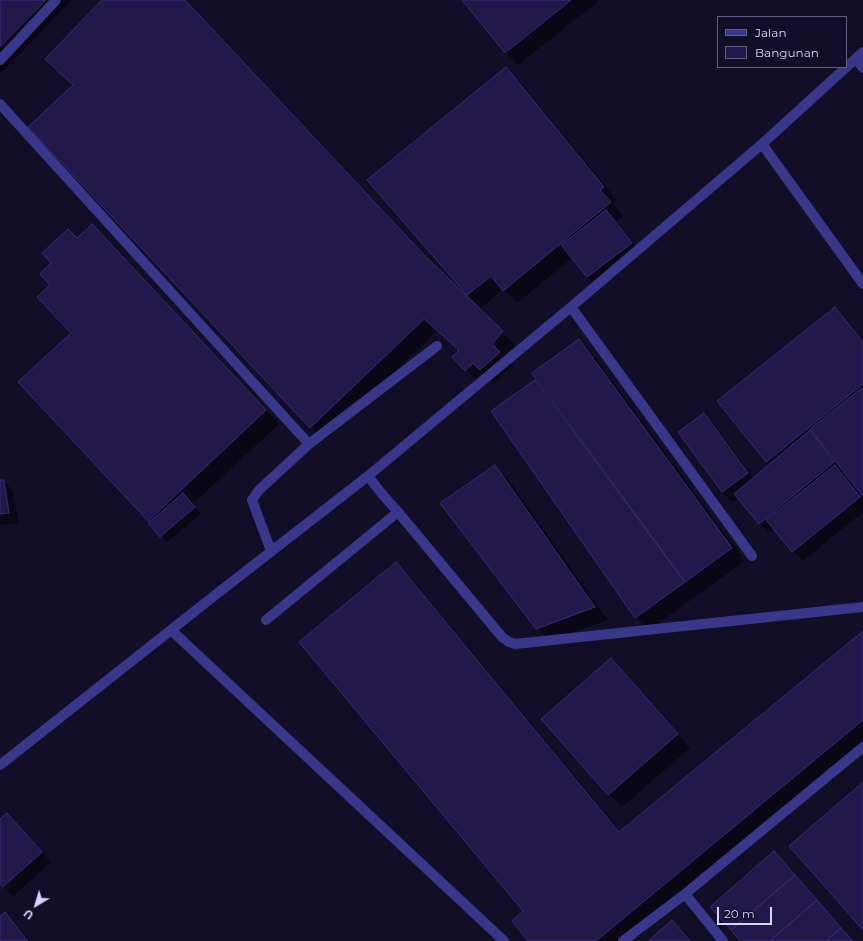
<!DOCTYPE html>
<html>
<head>
<meta charset="utf-8">
<style>
	body { margin:0 }
	#map { position:relative; width:863px; height:941px; overflow:hidden; background:#120e28; font-family:Montserrat,sans-serif }
	canvas { display:block }
	.legend { position:absolute; left:717px; top:16px; width:130px; height:52px; box-sizing:border-box; background:#120e28; border:1px solid #625e7e; margin:0; padding:5px 7px; list-style:none; font-size:12px; color:#d9d5ff }
	.legend li { display:flex; align-items:center; gap:8px; height:20px }
	.legend b { width:20px; border:1px solid #625e7e }
	.north { position:absolute; left:16px; top:885px; width:40px; height:40px; -webkit-text-stroke:3px #120e28; paint-order:stroke; rotate:218deg; font-size:11px; font-weight:700; line-height:16px; text-align:center; color:#d9d5ff }
	.north::after { content:''; display:block; margin:auto; width:14px; height:18px; background:#d9d5ff; clip-path:polygon(50% 0,100% 100%,50% 72%,0 100%) }
	.scale { position:absolute; left:717px; top:907px; width:55px; height:18px; box-sizing:border-box; border:2px solid #d9d5ff; border-top:0; padding-left:5px; font-size:12px; line-height:14px; white-space:nowrap; color:#d9d5ff; -webkit-text-stroke:3px #120e28; paint-order:stroke }
</style>
</head>
<body>
<div id="map">
<canvas width="863" height="941"></canvas>
<ul class="legend">
<li><b style="height:5px;background:#393789"></b>Jalan</li>
<li><b style="height:11px;background:#22194a"></b>Bangunan</li>
</ul>
<div class="north">U</div>
<div class="scale">20 m</div>
</div>
<script>
const c = document.querySelector('canvas').getContext('2d');
c.lineJoin = 'round';
function fillPath(path, color) {
  c.fillStyle = color;
  c.fill(path, 'evenodd');
}
function poly(rows) {
  const path = new Path2D();
  for (const r of rows) {
    path.moveTo(r[0], r[1]);
    for (let i = 2; i < r.length; i += 2) path.lineTo(r[i], r[i + 1]);
  }
  return path;
}
function trace(path, color, width, dash) {
  c.strokeStyle = color;
  c.lineWidth = width;
  c.lineCap = dash ? 'butt' : 'round';
  c.setLineDash(dash || []);
  c.stroke(path);
}
const shadow = poly([
	[0,0,72,0,0,74],
	[104,0,184,0,432,264,515,345,504,357,512,366,494,383,487,376,479,383,466,370,460,351,437,331,324,440,311,427,74,85],
	[463,0,600,0,518,65,505,52],
	[505,68,519,81,617,200,613,203,623,216,616,222,641,253,597,287,587,277,572,258,517,303,503,289,481,308,468,295,369,181],
	[92,225,279,424,193,504,201,514,167,542,161,536,151,522,20,382,72,333,51,285,77,239],
	[835,308,848,321,863,340,863,495,844,471,842,473,863,499,863,512,803,561,793,551,775,529,769,533,760,523,738,498,732,502,722,492,679,432,704,414,714,424,754,479,771,465,767,461],
	[579,340,592,353,745,561,649,630,636,617,535,382,544,391,545,390],
	[495,466,508,479,608,620,550,641,537,628],
	[0,481,4,481,13,491,19,523,0,525],
	[396,564,409,577,621,832,863,632,863,744,625,941,530,941,524,912],
	[611,659,624,672,690,748,622,807,609,794],
	[0,820,17,824,51,862,13,896,0,882],
	[5,913,18,926,30,941,0,941,0,917]
]);
const building = poly([
	[0,0,46,0,0,47,0,0],
	[102,0,185,0,424,255,503,331,492,344,500,352,480,370,473,363,465,371,452,357,459,350,424,319,310,428,28,127,73,85,45,59,102,0],
	[462,0,571,0,505,53,462,0],
	[506,67,604,187,600,190,611,202,503,291,491,276,467,295,367,180,506,67],
	[606,210,632,243,587,277,561,245,606,210],
	[92,224,266,410,148,521,18,382,71,333,37,297,50,285,40,274,51,263,42,253,68,229,77,238,92,224],
	[835,307,863,342,863,384,766,462,717,401,835,307],
	[579,339,732,548,685,582,532,373,579,339],
	[535,380,685,582,635,618,491,411,535,380],
	[863,387,863,494,862,495,810,429,863,387],
	[704,413,748,473,722,492,678,432,704,413],
	[810,430,834,462,759,524,734,494,810,430],
	[495,465,595,607,536,629,440,503,495,465],
	[835,465,860,497,792,552,766,520,835,465],
	[0,480,4,480,9,513,0,514,0,480],
	[183,493,195,507,160,537,148,523,183,493],
	[396,562,619,832,863,631,863,720,596,941,528,941,512,921,523,911,299,642,396,562],
	[611,658,678,734,608,795,541,719,611,658],
	[863,782,863,930,789,846,863,782],
	[7,813,42,852,3,887,0,884,0,819,7,813],
	[774,851,795,875,731,930,710,907,774,851],
	[795,875,817,900,770,941,740,941,731,930,795,875],
	[817,900,841,928,826,941,770,941,817,900],
	[5,912,28,941,0,941,0,916,5,912],
	[672,920,690,941,648,941,672,920],
	[841,928,853,941,826,941,841,928]
]);
const minor = poly([
	[856,59,863,68],
	[0,60,56,0],
	[0,104,309,444,259,490,252,500,262,527,271,551],
	[762,144,863,284],
	[571,307,752,556],
	[309,444,437,346],
	[368,476,382,494,398,512,502,637,509,642,515,644,863,607],
	[266,620,398,512],
	[171,630,504,941],
	[0,765,214,596,368,476,571,307,762,144,863,52],
	[685,894,723,941],
	[623,941,685,894,863,747]
]);
fillPath(shadow, '#0007');
fillPath(building, '#22194a');
trace(building, '#382a77', 1);
trace(minor, '#393789', 10);
</script>
</body>
</html>
